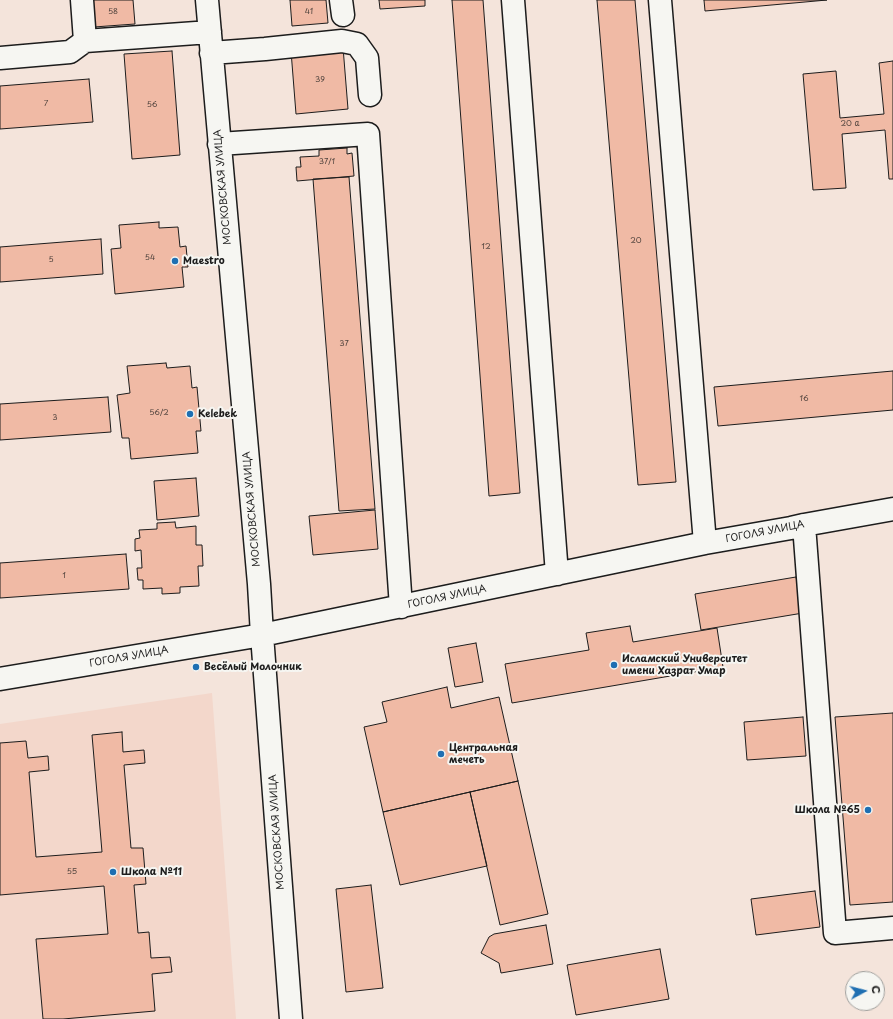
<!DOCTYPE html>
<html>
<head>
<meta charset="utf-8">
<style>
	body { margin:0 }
	#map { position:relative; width:893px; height:1019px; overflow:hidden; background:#f4e4db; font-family:"Playpen Sans",sans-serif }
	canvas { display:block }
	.north { position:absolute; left:845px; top:971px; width:40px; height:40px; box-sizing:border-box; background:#f6f6f2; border:1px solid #9f9f9c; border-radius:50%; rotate:83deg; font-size:11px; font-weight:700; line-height:16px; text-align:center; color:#1c1c1c }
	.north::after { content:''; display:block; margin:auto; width:14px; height:18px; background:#1f6fb2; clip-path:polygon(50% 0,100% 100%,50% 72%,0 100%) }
</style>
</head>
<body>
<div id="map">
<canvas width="893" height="1019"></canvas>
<div class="north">С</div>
</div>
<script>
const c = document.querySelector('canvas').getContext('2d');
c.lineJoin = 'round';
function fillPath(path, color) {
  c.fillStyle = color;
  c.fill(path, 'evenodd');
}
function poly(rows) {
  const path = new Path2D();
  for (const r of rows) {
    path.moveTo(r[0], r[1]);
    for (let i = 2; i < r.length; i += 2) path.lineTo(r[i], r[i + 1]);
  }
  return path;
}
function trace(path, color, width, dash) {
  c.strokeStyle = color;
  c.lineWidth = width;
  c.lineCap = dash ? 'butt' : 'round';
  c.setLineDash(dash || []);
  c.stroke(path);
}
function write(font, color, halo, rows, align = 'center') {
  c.font = font + ' "Playpen Sans",sans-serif';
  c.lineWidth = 4;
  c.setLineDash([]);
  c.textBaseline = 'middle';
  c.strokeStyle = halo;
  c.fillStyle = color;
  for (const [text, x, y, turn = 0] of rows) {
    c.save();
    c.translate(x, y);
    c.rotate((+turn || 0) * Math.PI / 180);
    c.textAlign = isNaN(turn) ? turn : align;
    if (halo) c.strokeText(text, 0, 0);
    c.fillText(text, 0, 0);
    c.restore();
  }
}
const built = poly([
	[212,693,236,1019,0,1019,0,724]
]);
const building = poly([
	[92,0,133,0,135,24,94,27,92,0],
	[290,0,326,0,328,23,292,26,290,0],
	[379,0,425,0,425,6,380,9,379,0],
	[452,0,483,0,520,493,489,496,452,0],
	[597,0,635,0,676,482,638,485,597,0],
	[704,0,827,0,705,11,704,0],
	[343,47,348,109,296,114,291,51,343,47],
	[172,51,180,155,132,159,124,54,172,51],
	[893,61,893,179,889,179,885,130,842,134,846,188,813,190,803,74,836,71,840,118,884,114,879,63,893,61],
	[89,79,93,122,0,129,0,86,89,79],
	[347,148,347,154,352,153,354,176,297,181,296,167,301,167,300,157,319,156,319,150,347,148],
	[349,177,375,509,339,511,313,179,349,177],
	[159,222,159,228,178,227,180,247,186,246,188,267,182,267,184,287,115,294,111,249,121,248,119,225,159,222],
	[101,239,103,274,0,282,0,247,101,239],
	[166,363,167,368,190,366,192,388,197,387,201,431,196,431,198,453,131,459,129,438,122,438,117,395,130,393,127,366,166,363],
	[893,371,893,410,718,426,714,387,893,371],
	[108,397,111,432,0,440,0,404,108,397],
	[196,478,199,516,157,520,154,481,196,478],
	[375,510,378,549,313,555,309,516,375,510],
	[175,522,176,528,196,526,196,545,202,545,203,566,198,566,199,586,180,587,180,593,162,594,162,588,143,589,143,580,138,580,137,568,142,568,141,550,135,551,135,539,140,538,139,530,157,529,157,523,175,522],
	[126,554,129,589,0,598,0,563,126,554],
	[796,577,803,613,701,630,695,594,796,577],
	[630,626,633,642,717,628,723,667,512,703,505,664,589,650,586,633,630,626],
	[476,643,483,682,455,687,448,648,476,643],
	[447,687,451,708,499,697,518,781,383,812,364,727,387,722,382,702,447,687],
	[893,713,893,902,850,905,835,717,893,713],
	[803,717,806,756,747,760,744,722,803,717],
	[122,732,123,752,144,750,145,763,124,765,131,848,143,848,146,884,134,885,138,933,149,932,151,958,170,957,172,972,152,974,155,1011,63,1019,43,1019,36,939,108,934,104,886,0,895,0,743,26,741,28,758,48,756,49,770,29,772,36,857,102,852,92,735,122,732],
	[518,781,548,914,500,925,470,792,518,781],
	[470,792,487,866,400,885,383,812,470,792],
	[371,885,383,988,346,992,336,889,371,885],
	[815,891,820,927,756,935,751,899,815,891],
	[546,925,553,964,501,973,499,963,481,953,489,937,494,934,546,925],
	[660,949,669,999,576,1015,567,965,660,949]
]);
const minor = poly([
	[82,0,85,41,210,32],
	[207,0,259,584,262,635,291,1019],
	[341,0,343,15],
	[513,0,557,574],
	[660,0,705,543],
	[211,53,265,49,342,41,357,44,367,58,370,95],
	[0,58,70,52,85,41],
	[219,144,368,134,401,607],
	[804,525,835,933,893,928],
	[0,679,262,635,705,543,791,528,804,525,893,509]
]);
const markers = [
	[175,261,4,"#1f6fb2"],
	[190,414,4,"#1f6fb2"],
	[614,665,4,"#1f6fb2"],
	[196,667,4,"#1f6fb2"],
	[441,754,4,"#1f6fb2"],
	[868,810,4,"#1f6fb2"],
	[113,872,4,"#1f6fb2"]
];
const numberNames = [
	["58",113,12],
	["41",309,12],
	["39",320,80],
	["7",46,104],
	["56",152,105],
	["20 а",850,124],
	["37/1",327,162],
	["20",636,241],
	["12",486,247],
	["54",150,258],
	["5",51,260],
	["37",344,344],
	["16",804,399],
	["56/2",159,413],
	["3",55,418],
	["1",64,576],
	["55",72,872]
];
const streetNames = [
	["МОСКОВСКАЯ УЛИЦА",223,187,-95],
	["МОСКОВСКАЯ УЛИЦА",252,509,-95],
	["ГОГОЛЯ УЛИЦА",765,532,-11],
	["ГОГОЛЯ УЛИЦА",447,597,-12],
	["ГОГОЛЯ УЛИЦА",129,657,-10],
	["МОСКОВСКАЯ УЛИЦА",277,832,-94]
];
const poiNames = [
	["Maestro",183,261],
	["Kelebek",198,414],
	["Исламский Университет",622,659],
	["имени Хазрат Умар",622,671],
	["Весёлый Молочник",204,667],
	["Центральная",449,748],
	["мечеть",449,760],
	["Школа №65",860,810,"right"],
	["Школа №11",121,872]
];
fillPath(built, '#f3d7cb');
fillPath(building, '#f0baa5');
trace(building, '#1c1c1c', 1);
trace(minor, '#1c1c1c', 25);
trace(minor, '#f6f6f2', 22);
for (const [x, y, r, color] of markers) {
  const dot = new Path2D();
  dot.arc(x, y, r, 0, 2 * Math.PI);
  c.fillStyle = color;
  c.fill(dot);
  trace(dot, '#f6f6f2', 1.5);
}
write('8px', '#51443e', null, numberNames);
write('10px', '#1c1c1c', '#f6f6f2', streetNames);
write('bold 10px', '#1c1c1c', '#f6f6f2', poiNames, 'left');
</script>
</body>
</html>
